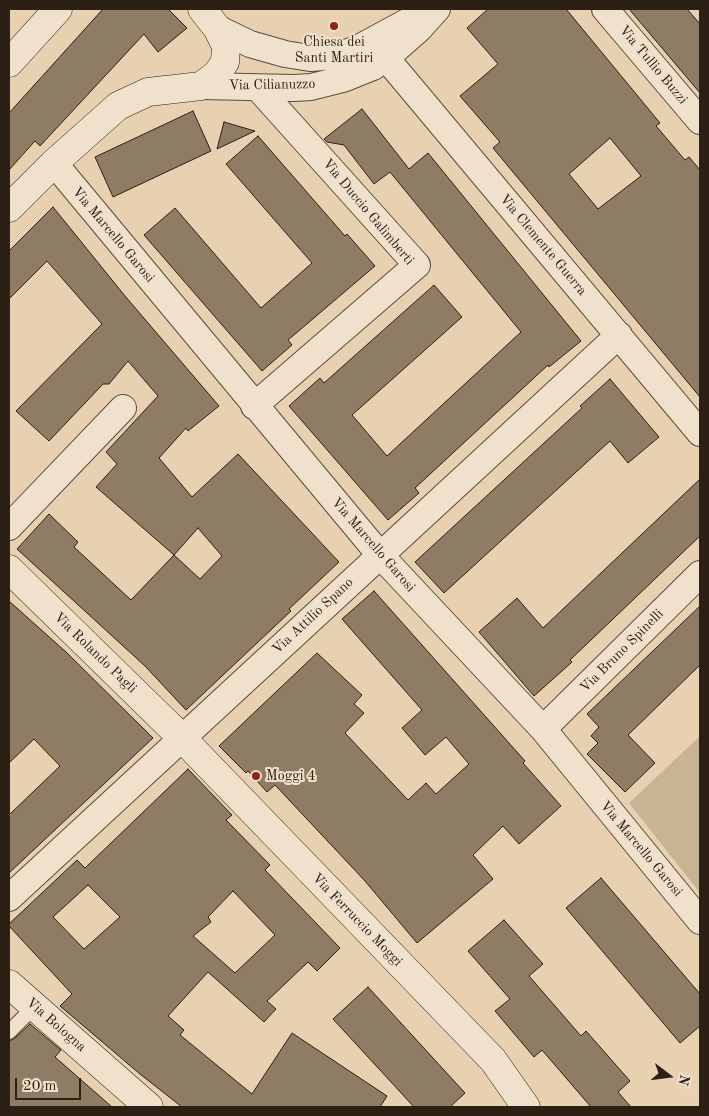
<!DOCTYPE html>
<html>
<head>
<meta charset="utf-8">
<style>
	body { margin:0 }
	#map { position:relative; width:709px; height:1116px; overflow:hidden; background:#e8d1b0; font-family:"Old Standard TT",serif }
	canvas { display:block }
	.frame { position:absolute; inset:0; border:10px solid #2c2014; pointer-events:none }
	.north { position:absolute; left:644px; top:1051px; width:50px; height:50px; -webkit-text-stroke:4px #f0e1cc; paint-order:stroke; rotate:105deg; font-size:14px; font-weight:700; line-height:20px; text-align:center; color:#2c2014 }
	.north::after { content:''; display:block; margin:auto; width:18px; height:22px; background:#2c2014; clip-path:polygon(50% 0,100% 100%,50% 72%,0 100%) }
	.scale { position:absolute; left:15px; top:1078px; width:66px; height:22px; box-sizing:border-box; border:2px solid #2c2014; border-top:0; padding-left:6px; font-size:15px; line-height:18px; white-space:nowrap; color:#2c2014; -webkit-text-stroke:4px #f0e1cc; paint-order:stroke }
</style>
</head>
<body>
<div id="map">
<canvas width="709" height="1116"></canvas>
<div class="frame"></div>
<div class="north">N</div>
<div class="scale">20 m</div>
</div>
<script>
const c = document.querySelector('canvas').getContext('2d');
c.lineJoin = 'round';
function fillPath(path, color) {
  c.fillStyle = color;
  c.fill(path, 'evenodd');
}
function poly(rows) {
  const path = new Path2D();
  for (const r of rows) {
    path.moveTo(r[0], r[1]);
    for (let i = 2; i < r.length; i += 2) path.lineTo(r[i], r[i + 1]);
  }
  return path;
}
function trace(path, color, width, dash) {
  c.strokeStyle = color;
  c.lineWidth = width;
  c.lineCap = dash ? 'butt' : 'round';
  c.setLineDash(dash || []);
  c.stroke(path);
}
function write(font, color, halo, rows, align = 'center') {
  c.font = font + ' "Old Standard TT",serif';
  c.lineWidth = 4;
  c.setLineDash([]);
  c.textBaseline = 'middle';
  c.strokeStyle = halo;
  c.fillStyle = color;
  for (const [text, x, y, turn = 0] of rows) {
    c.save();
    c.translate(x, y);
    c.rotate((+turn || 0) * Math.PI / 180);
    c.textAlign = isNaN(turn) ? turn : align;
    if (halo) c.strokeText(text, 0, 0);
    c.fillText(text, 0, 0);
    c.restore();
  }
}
const green = poly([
	[700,736,700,893,629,803]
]);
const building = poly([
	[103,9,168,9,187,28,158,52,144,34,40,146,35,141,9,170,9,113,103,9],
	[488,9,566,9,660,123,656,126,685,160,689,157,700,170,700,397,493,148,500,142,460,96,498,64,467,28,488,9],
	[610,138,641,176,598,209,569,174,610,138],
	[629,9,687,9,700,24,700,93,629,9],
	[362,109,409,169,428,153,581,341,549,367,548,365,415,488,419,493,388,520,289,406,320,378,324,383,434,285,462,317,352,415,387,456,521,332,390,172,374,184,344,145,327,142,324,139,362,109],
	[193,111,211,151,113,197,95,157,193,111],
	[224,122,255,131,217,149,224,122],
	[258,136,345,236,347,234,375,266,288,340,292,345,262,371,144,235,175,208,261,308,312,263,226,164,258,136],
	[53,207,125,296,219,406,188,431,186,428,159,458,192,497,238,454,339,562,289,609,291,611,186,710,145,666,17,549,49,514,78,542,74,547,131,600,174,555,96,487,117,464,106,452,158,396,128,361,109,384,103,384,49,441,16,411,102,324,47,261,9,299,9,251,53,207],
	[198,528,222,556,200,579,174,555,198,528],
	[610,379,659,437,628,463,610,441,444,593,415,562,582,408,580,406,610,379],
	[700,479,700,536,570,660,572,662,534,696,479,632,517,598,543,628,700,479],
	[374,591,525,761,523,763,561,806,519,844,503,826,473,855,493,879,417,943,365,881,275,785,267,792,248,771,246,773,219,746,317,653,362,695,354,704,364,713,345,733,408,800,426,783,436,794,469,764,446,737,425,755,402,728,422,710,342,619,374,591],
	[9,601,66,652,153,738,9,873,9,815,60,766,34,739,9,763,9,601],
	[700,606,700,665,628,735,655,763,625,792,587,754,598,743,591,736,599,727,587,714,700,606],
	[188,769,232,815,226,820,270,865,265,870,340,948,317,971,308,962,267,1001,276,1009,264,1022,208,972,168,1016,184,1030,180,1035,252,1094,292,1033,387,1096,380,1107,182,1107,140,1074,60,1006,72,994,9,926,9,924,77,860,85,868,188,769],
	[88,885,120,917,84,949,53,917,88,885],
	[233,891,275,935,235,973,193,936,211,922,208,917,233,891],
	[601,878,700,994,700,1026,680,1043,566,908,601,878],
	[504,920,543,964,529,976,581,1036,586,1031,630,1081,618,1092,631,1107,591,1107,542,1050,534,1057,495,1011,510,999,468,951,504,920],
	[368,987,465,1093,450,1107,414,1107,333,1019,368,987],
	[30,1024,61,1050,55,1057,112,1107,9,1107,9,1041,15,1038,30,1024]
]);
const lane = poly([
	[9,1032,35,1006]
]);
const street = poly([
	[605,9,700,121],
	[217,28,250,44,285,54,310,58,335,56,355,50,416,17],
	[386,58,700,433],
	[201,86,294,88,311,87,343,79,373,67,386,58,419,29,437,9],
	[54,163,380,555,543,729,700,921],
	[254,406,417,265,258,88],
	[9,527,123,408],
	[543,729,700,574],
	[9,898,619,335]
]);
const secondary = poly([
	[9,63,58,9],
	[9,208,54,163,118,106,148,92,201,86,217,74,225,62,226,46,217,28,202,9],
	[9,569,181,737,493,1060,526,1107],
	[9,984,149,1107]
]);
const markers = [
	[334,26,5,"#8f2418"],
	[256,776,5,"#8f2418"]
];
const poiNames = [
	["Chiesa dei",334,42],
	["Santi Martiri",334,58],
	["Moggi 4",266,776,"left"]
];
const streetNames = [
	["Via Tullio Buzzi",653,65,50],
	["Via Cilianuzzo",272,85,-1],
	["Via Duccio Galimberti",368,212,50],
	["Via Marcello Garosi",113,235,50],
	["Via Clemente Guerra",543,245,50],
	["Via Marcello Garosi",373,545,49],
	["Via Attilio Spano",313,616,-43],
	["Via Bruno Spinelli",622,651,-45],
	["Via Rolando Pagli",95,653,44],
	["Via Marcello Garosi",641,849,50],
	["Via Ferruccio Moggi",357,920,46],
	["Via Bologna",56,1025,41]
];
fillPath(green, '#c8b395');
fillPath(building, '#8e7c65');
trace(building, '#2c2014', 1);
trace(lane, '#5b4c3b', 16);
trace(street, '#5b4c3b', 28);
trace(secondary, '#2c2014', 29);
trace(lane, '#f0e1cc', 14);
trace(street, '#f0e1cc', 26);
trace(secondary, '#f0e1cc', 28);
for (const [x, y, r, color] of markers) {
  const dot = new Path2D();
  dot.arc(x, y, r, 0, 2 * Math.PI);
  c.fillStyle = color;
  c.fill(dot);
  trace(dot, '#f0e1cc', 2);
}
write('14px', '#2c2014', '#f0e1cc', poiNames);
write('14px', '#2c2014', '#f0e1cc', streetNames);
</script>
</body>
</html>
